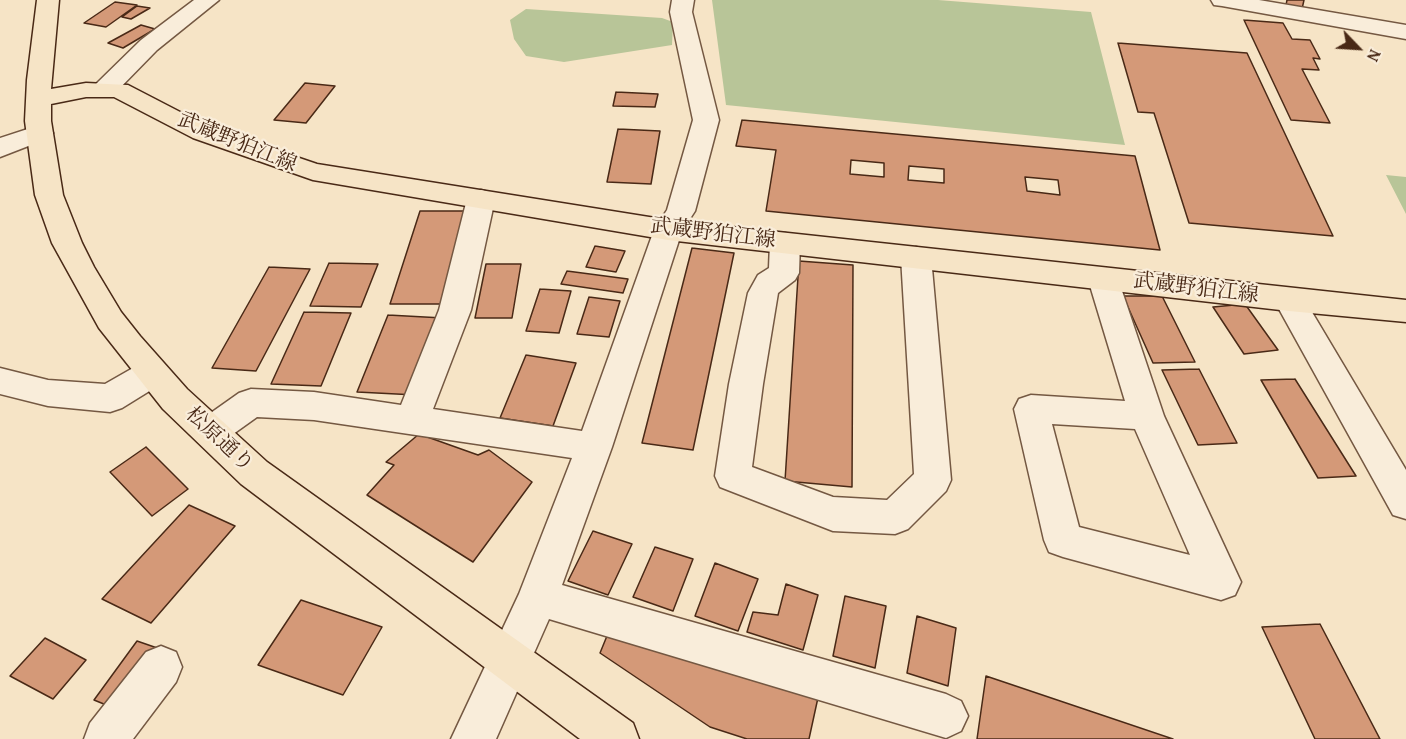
<!DOCTYPE html>
<html>
<head>
<meta charset="utf-8">
<style>
	body { margin:0 }
	#map { position:relative; width:1406px; height:739px; overflow:hidden; background:#f6e4c6; font-family:"Gentium Book Plus",serif }
	canvas { display:block }
	.north { position:absolute; left:1328px; top:18px; width:60px; height:60px; -webkit-text-stroke:4px #f9edda; paint-order:stroke; rotate:115deg; font-size:16px; font-weight:700; line-height:24px; text-align:center; color:#492916 }
	.north::after { content:''; display:block; margin:auto; width:21px; height:27px; background:#492916; clip-path:polygon(50% 0,100% 100%,50% 72%,0 100%) }
</style>
</head>
<body>
<div id="map">
<canvas width="1406" height="739"></canvas>
<div class="north">N</div>
</div>
<script>
const c = document.querySelector('canvas').getContext('2d');
c.lineJoin = 'round';
function fillPath(path, color) {
  c.fillStyle = color;
  c.fill(path, 'evenodd');
}
function poly(rows) {
  const path = new Path2D();
  for (const r of rows) {
    path.moveTo(r[0], r[1]);
    for (let i = 2; i < r.length; i += 2) path.lineTo(r[i], r[i + 1]);
  }
  return path;
}
function trace(path, color, width, dash) {
  c.strokeStyle = color;
  c.lineWidth = width;
  c.lineCap = dash ? 'butt' : 'round';
  c.setLineDash(dash || []);
  c.stroke(path);
}
function write(font, color, halo, rows, align = 'center') {
  c.font = font + ' "Gentium Book Plus","Noto Serif JP",serif';
  c.lineWidth = 4.5;
  c.setLineDash([]);
  c.textBaseline = 'middle';
  c.strokeStyle = halo;
  c.fillStyle = color;
  for (const [text, x, y, turn = 0] of rows) {
    c.save();
    c.translate(x, y);
    c.rotate((+turn || 0) * Math.PI / 180);
    c.textAlign = isNaN(turn) ? turn : align;
    if (halo) c.strokeText(text, 0, 0);
    c.fillText(text, 0, 0);
    c.restore();
  }
}
const green = poly([
	[712,0,938,0,1091,12,1125,145,726,105],
	[526,9,662,18,673,22,672,45,564,62,526,56,514,39,510,20],
	[1386,175,1406,177,1406,214]
]);
const building = poly([
	[1287,0,1304,0,1302,9,1286,5,1287,0],
	[115,2,137,5,106,27,84,23,115,2],
	[137,6,150,8,131,19,122,17,137,6],
	[1244,20,1283,23,1292,39,1310,40,1320,59,1313,58,1319,70,1302,69,1330,123,1291,120,1244,20],
	[141,25,155,29,123,48,108,43,141,25],
	[1118,43,1247,53,1333,236,1189,223,1154,113,1138,112,1118,43],
	[305,83,335,86,306,123,274,120,305,83],
	[616,92,658,94,655,107,613,106,616,92],
	[742,120,1135,156,1160,250,766,211,776,150,736,146,742,120],
	[851,160,884,163,884,177,850,174,851,160],
	[909,166,944,169,944,183,908,180,909,166],
	[1025,177,1058,180,1060,195,1027,191,1025,177],
	[618,129,660,131,651,184,607,182,618,129],
	[420,211,470,211,445,304,390,304,420,211],
	[595,246,625,251,616,272,586,267,595,246],
	[692,248,734,253,693,450,642,443,692,248],
	[799,261,853,265,852,487,785,481,799,261],
	[329,263,378,264,361,307,310,306,329,263],
	[486,264,521,264,512,318,475,318,486,264],
	[269,267,310,269,256,371,212,368,269,267],
	[567,271,628,279,623,293,561,284,567,271],
	[540,289,571,291,559,333,526,331,540,289],
	[1123,296,1162,296,1195,362,1153,363,1123,296],
	[589,297,620,301,609,337,577,334,589,297],
	[1245,304,1278,350,1244,354,1213,307,1245,304],
	[304,312,351,313,321,386,271,384,304,312],
	[388,315,443,318,416,395,357,392,388,315],
	[526,355,576,363,553,426,500,418,526,355],
	[1199,369,1237,443,1198,445,1162,370,1199,369],
	[1295,379,1356,476,1318,478,1261,380,1295,379],
	[419,434,478,455,489,450,532,482,473,562,367,495,394,465,386,462,419,434],
	[146,447,188,489,152,516,110,472,146,447],
	[189,505,235,526,151,623,102,599,189,505],
	[593,531,632,544,608,595,568,581,593,531],
	[655,547,693,559,673,611,633,597,655,547],
	[715,563,758,579,738,631,695,616,715,563],
	[786,584,818,595,803,650,747,632,753,612,778,615,786,584],
	[845,596,886,606,875,668,833,656,845,596],
	[301,600,382,627,343,695,258,665,301,600],
	[917,616,956,628,948,686,907,673,917,616],
	[1320,624,1380,739,1315,739,1262,627,1320,624],
	[609,631,819,693,809,739,747,739,710,727,600,653,609,631],
	[45,638,86,660,53,699,10,676,45,638],
	[137,641,163,650,121,711,94,700,137,641],
	[986,676,1173,739,977,739,986,676]
]);
const minor = poly([
	[194,0,219,0,157,50,114,94,105,96,96,94,93,89,96,84,141,40,194,0],
	[672,0,694,0,692,12,719,120,695,211,682,231,612,447,562,585,946,694,961,701,968,716,961,731,946,738,549,619,496,739,451,739,519,594,572,458,314,420,257,417,222,442,210,446,198,442,193,432,198,422,239,393,251,389,314,392,401,405,439,310,467,199,471,193,481,190,491,193,495,199,471,310,433,409,582,431,654,230,667,210,693,120,670,12,672,0],
	[1211,0,1259,0,1406,25,1406,39,1222,6,1214,5,1211,0],
	[40,125,49,128,53,133,49,138,0,157,0,138,40,125],
	[785,233,795,236,800,243,799,273,795,280,778,293,763,384,752,467,833,497,887,500,914,474,901,257,906,250,916,247,926,250,931,257,951,480,946,491,908,529,895,534,833,531,720,487,715,476,729,384,748,293,758,275,769,268,770,243,775,236,785,233],
	[1103,268,1114,271,1118,279,1164,416,1241,582,1235,595,1221,600,1063,557,1049,552,1044,540,1014,409,1019,399,1031,395,1125,401,1088,279,1092,271,1103,268],
	[1052,424,1135,429,1190,555,1079,527,1052,424],
	[1289,289,1300,292,1406,470,1406,519,1393,515,1274,300,1278,292,1289,289],
	[152,360,164,364,169,373,164,382,122,408,110,412,48,406,0,394,0,368,48,380,105,384,140,364,152,360],
	[161,646,176,652,182,667,176,682,133,739,84,739,90,723,146,652,161,646]
]);
const major = poly([
	[37,0,59,0,51,89,86,83,128,85,211,128,317,164,668,220,1406,300,1406,322,1289,311,668,240,313,180,193,138,114,97,86,97,51,104,51,121,63,195,82,243,94,267,121,312,140,336,187,389,267,462,633,723,639,739,580,739,241,484,163,409,99,328,52,243,35,195,25,121,27,80,37,0]
]);
const streetNames = [
	["武蔵野狛江線",237,143,22],
	["武蔵野狛江線",713,234,7],
	["武蔵野狛江線",1196,289,7],
	["松原通り",219,440,43]
];
fillPath(green, '#b8c598');
fillPath(building, '#d49978');
trace(building, '#492916', 1.5);
trace(minor, '#745842', 3);
trace(major, '#492916', 3);
fillPath(minor, '#f9edda');
fillPath(major, '#f6e4c6');
write('21px', '#492916', '#f9edda', streetNames);
</script>
</body>
</html>
